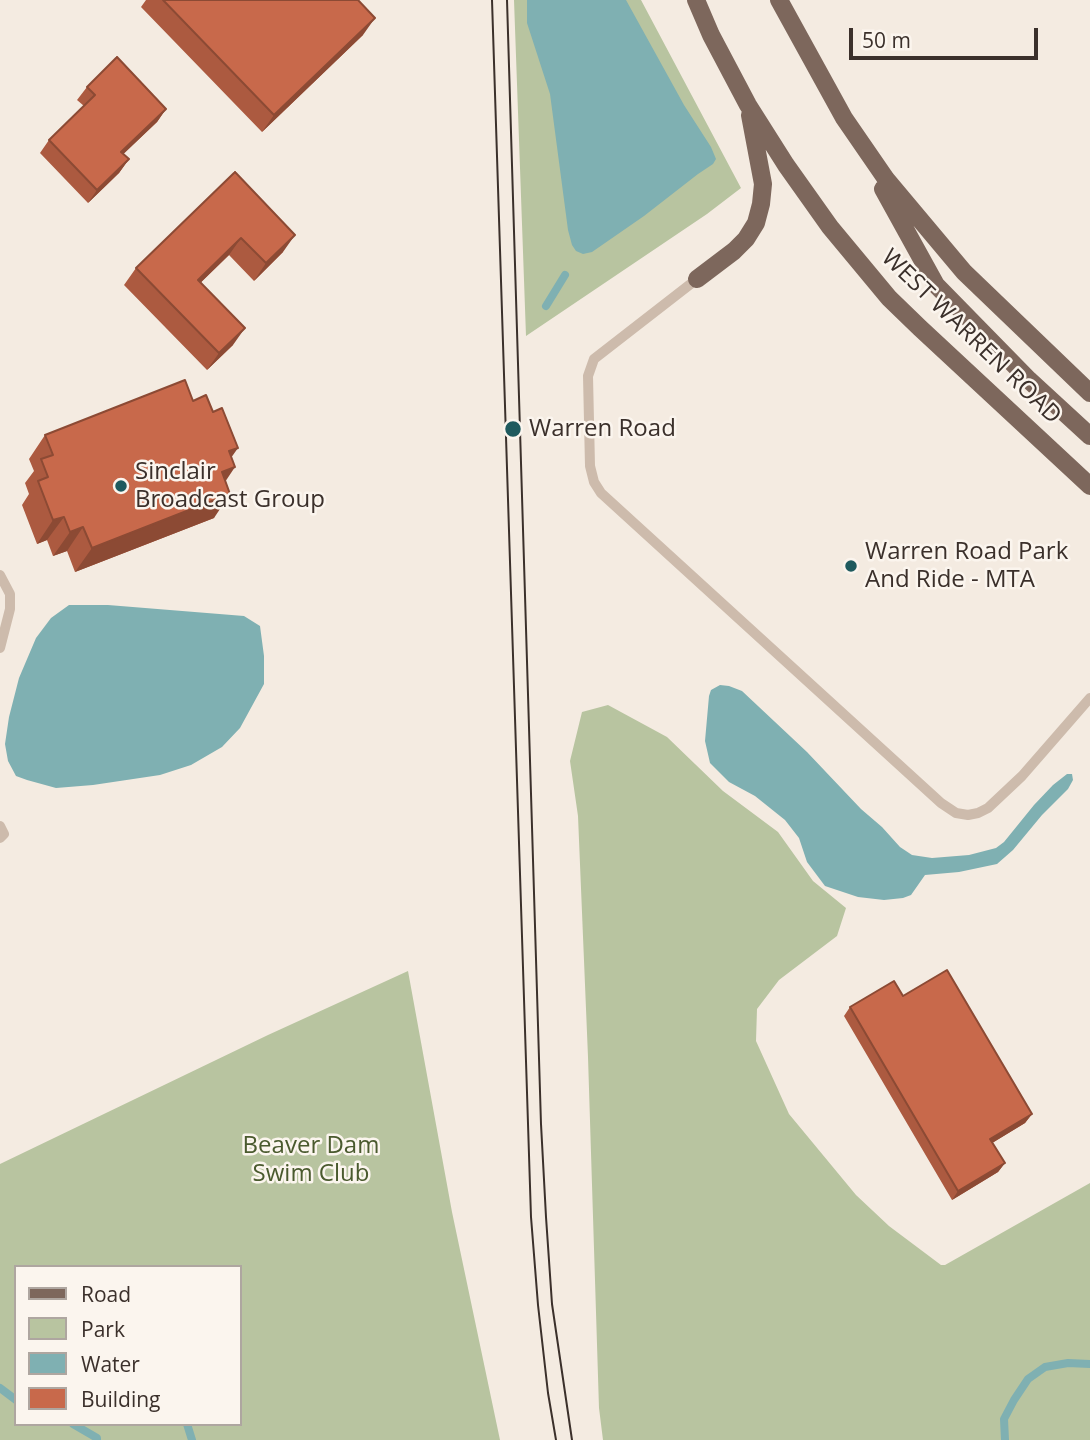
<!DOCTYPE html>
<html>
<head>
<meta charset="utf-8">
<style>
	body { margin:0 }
	#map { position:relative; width:1090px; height:1440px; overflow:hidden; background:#f4ebe1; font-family:"Open Sans",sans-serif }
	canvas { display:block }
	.legend { position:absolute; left:14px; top:1265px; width:228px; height:161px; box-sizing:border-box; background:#fbf5ee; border:2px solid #aea6a0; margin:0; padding:9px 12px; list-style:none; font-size:21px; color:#3b302b }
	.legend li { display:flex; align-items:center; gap:14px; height:35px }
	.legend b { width:35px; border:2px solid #aea6a0 }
	.scale { position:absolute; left:849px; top:28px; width:189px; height:32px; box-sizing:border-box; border:4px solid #3b302b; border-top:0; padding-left:9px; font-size:21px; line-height:24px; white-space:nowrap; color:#3b302b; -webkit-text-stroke:5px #fbf5ee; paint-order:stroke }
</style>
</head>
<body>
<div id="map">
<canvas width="1090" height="1440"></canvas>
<ul class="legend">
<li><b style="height:9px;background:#7d675c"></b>Road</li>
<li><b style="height:19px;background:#b8c4a0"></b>Park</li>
<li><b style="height:19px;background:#7fb0b2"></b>Water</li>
<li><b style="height:19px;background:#c8694b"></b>Building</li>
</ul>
<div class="scale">50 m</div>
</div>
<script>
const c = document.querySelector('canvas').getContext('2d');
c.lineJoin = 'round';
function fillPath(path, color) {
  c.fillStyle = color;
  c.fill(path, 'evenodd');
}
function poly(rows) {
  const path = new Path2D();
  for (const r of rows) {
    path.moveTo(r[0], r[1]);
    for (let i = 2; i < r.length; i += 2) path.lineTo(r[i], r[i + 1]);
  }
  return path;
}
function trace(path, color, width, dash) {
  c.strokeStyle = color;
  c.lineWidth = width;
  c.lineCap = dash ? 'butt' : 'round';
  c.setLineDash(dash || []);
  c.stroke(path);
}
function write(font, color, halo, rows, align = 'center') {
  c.font = font + ' "Open Sans",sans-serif';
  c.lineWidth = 5;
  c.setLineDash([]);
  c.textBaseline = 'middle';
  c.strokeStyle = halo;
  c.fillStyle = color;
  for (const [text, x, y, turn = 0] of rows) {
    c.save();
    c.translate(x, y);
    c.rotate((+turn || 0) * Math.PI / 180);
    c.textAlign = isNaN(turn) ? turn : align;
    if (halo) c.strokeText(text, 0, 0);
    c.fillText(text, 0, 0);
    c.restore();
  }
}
const green = poly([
	[514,0,641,0,741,188,707,214,526,336],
	[608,705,667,737,723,791,778,832,813,881,846,908,837,936,779,980,757,1009,756,1041,789,1114,856,1195,889,1226,941,1265,945,1265,1090,1183,1090,1440,603,1440,599,1408,588,1057,578,816,570,761,582,712],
	[408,971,452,1212,500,1440,0,1440,0,1164,268,1035],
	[16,1267,240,1267,240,1424,16,1424]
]);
const water = poly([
	[527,0,626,0,684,105,711,147,716,159,713,164,698,174,644,216,592,252,583,254,576,251,572,245,568,230,550,94,527,23],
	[69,605,108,605,244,616,260,626,264,656,264,684,240,728,222,747,191,765,160,775,93,785,56,788,27,780,16,776,8,761,5,744,9,717,19,678,36,638,51,618],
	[720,685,729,686,742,691,807,752,861,809,882,827,900,847,912,855,932,858,969,855,996,848,1004,842,1034,805,1053,785,1067,774,1072,774,1073,780,1068,789,1042,815,1013,850,997,864,959,872,925,875,911,895,903,898,884,900,858,897,825,886,807,862,799,838,785,820,755,796,729,782,710,763,705,741,709,696,711,690]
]);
const stream = poly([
	[546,306,565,275],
	[0,1388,16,1400],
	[73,1424,97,1438,97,1440],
	[187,1424,192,1440],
	[1005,1440,1004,1419,1014,1400,1028,1379,1045,1367,1068,1363,1090,1364]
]);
const service = poly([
	[697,279,594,359,588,376,590,466,594,482,601,493,941,803,956,813,968,815,978,813,988,808,1022,776,1090,698],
	[0,575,10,594,10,609,0,648],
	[0,826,4,834,0,838]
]);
const primary = poly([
	[696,0,711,35,748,105,786,165,830,227,889,298,920,328,1090,486],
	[779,0,844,118,886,179,964,272,1090,393],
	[883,189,936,285,1029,380,1090,436],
	[697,279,734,251,746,239,756,223,761,204,763,184,750,115]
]);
const tram = poly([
	[492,0,531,1217,538,1305,548,1393,556,1440],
	[507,0,541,1124,546,1217,552,1304,572,1440]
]);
const wall = poly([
	[146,0,358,0,363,35,262,132,141,7],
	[87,87,166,109,157,122,123,154,129,159,119,173,88,203,40,153,49,140,84,106,77,100],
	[235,172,283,252,254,281,229,255,201,282,233,345,207,370,124,285,136,268],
	[193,401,232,457,225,482,214,518,75,572,67,551,53,556,47,540,37,544,22,505,29,494,25,483,34,471,29,459,45,435],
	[903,996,1032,1114,1025,1123,992,1143,1005,1163,998,1172,952,1200,844,1016,850,1007]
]);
const shadedWall = poly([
	[375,18,363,35,262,132,274,115],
	[166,109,157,122,112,165,121,152],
	[129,159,119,173,88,203,97,190],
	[295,235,283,252,254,281,266,263],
	[241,238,229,255,186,297,198,280],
	[245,328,233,345,207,370,219,353],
	[238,448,221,472,229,451],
	[235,467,219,491,222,472],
	[230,494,214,518,75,572,92,548],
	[64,517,47,540,37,544,53,520],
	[83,527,67,551,53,556,70,532],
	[1032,1114,1025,1123,984,1148,990,1139],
	[1005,1163,998,1172,952,1200,958,1191]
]);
const building = poly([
	[163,0,358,0,375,18,274,115,163,0],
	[117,57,166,109,121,152,129,159,97,190,49,140,95,95,87,87,117,57],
	[235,172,295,235,266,263,241,238,198,280,245,328,219,353,136,268,235,172],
	[185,380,193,401,206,395,213,412,222,408,238,448,229,451,235,467,222,472,230,494,92,548,83,527,70,532,64,517,53,520,38,481,48,477,41,459,53,455,45,435,185,380],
	[947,970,1032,1114,990,1139,1005,1163,958,1191,850,1007,894,981,903,996,947,970]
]);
const markers = [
	[513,429,9,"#1f5a5e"],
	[121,486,7,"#1f5a5e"],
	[851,566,7,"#1f5a5e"]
];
const streetNames = [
	["WEST WARREN ROAD",971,337,44]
];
const poiNames = [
	["Warren Road",529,429],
	["Sinclair",135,472],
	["Broadcast Group",135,500],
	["Warren Road Park",865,552],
	["And Ride - MTA",865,580]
];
const parkNames = [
	["Beaver Dam",311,1146],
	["Swim Club",311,1174]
];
fillPath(green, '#b8c4a0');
fillPath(water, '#7fb0b2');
trace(stream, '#7fb0b2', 8);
trace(service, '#cdbbac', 10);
trace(primary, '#7d675c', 18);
trace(tram, '#3b302b', 2);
fillPath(wall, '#ac5a40');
fillPath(shadedWall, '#8c4a34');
fillPath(building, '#c8694b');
trace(building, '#8c4a34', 2);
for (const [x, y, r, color] of markers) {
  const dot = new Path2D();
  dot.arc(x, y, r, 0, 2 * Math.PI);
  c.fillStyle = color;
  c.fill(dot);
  trace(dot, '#fbf5ee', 2.5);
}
write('24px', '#3b302b', '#fbf5ee', streetNames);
write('24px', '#3b302b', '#fbf5ee', poiNames, 'left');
write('24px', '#4a5a2e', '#fbf5ee', parkNames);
</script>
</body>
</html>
